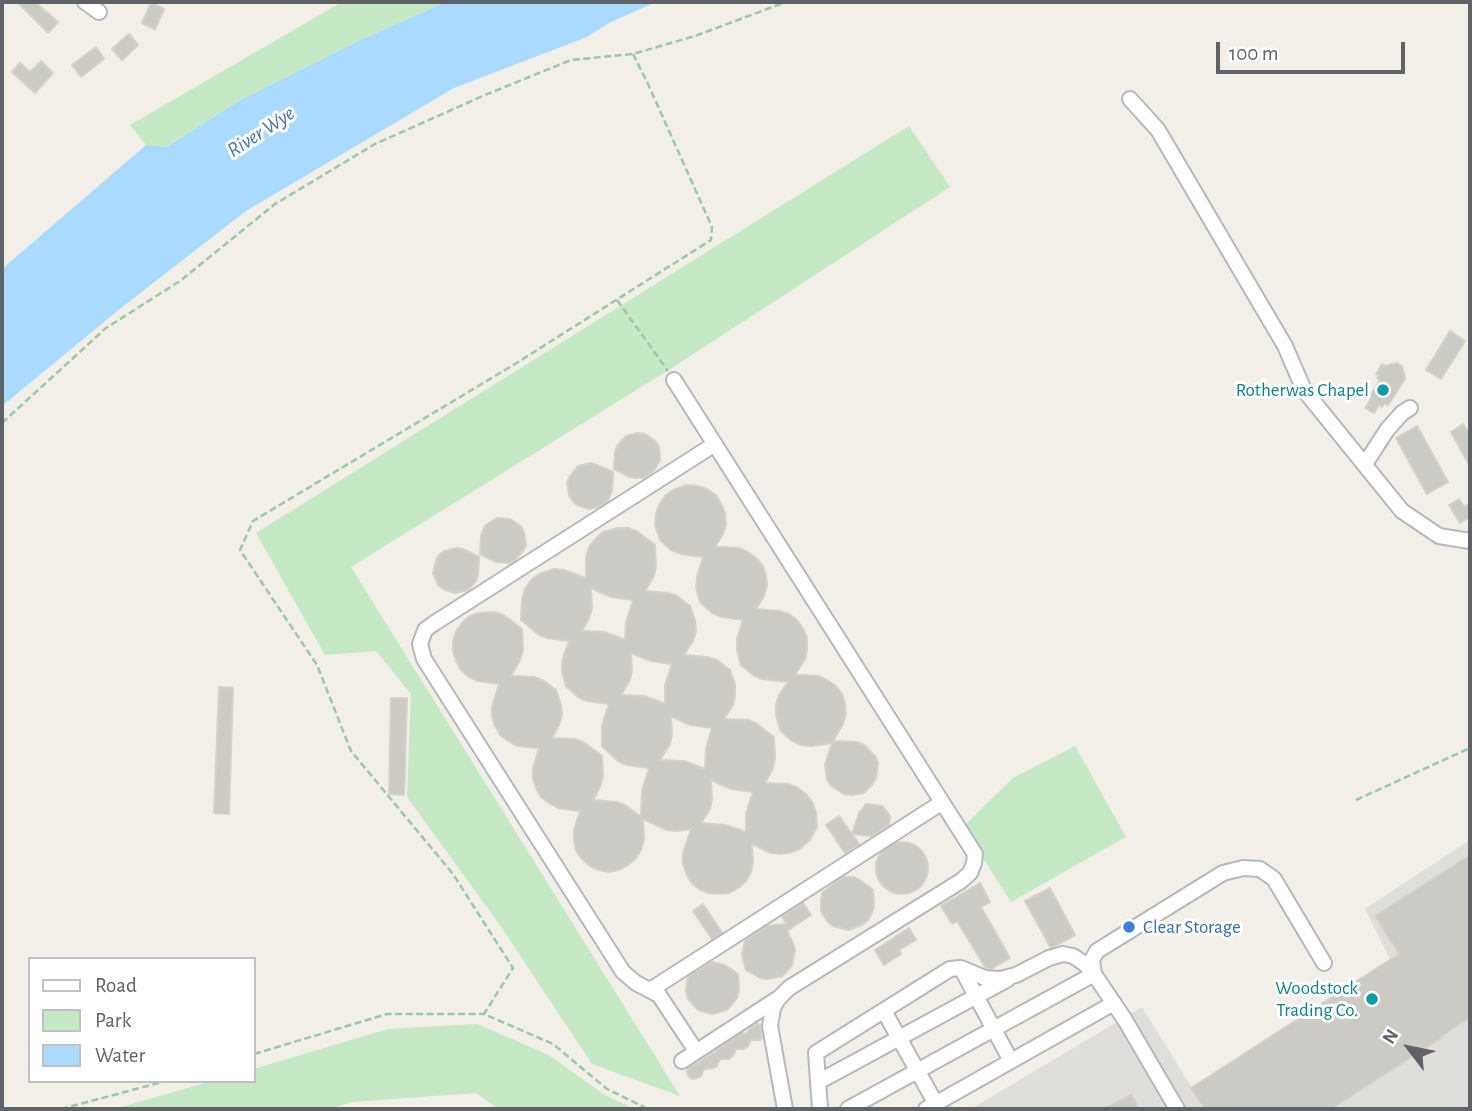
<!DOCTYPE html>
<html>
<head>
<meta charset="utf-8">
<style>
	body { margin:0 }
	#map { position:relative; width:1472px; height:1111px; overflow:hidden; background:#f1efe8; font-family:"Alegreya Sans",sans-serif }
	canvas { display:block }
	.frame { position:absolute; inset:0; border:4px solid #5f6368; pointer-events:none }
	.legend { position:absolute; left:28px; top:957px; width:228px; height:126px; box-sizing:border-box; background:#fff; border:2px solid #bfc1c3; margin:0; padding:9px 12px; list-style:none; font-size:21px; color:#5f6368 }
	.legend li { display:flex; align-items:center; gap:14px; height:35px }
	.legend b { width:35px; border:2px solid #bfc1c3 }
	.north { position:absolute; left:1374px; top:1013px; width:70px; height:70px; -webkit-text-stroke:5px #fff; paint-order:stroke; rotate:302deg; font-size:19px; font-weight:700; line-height:28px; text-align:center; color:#5f6368 }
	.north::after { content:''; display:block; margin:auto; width:24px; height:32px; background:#5f6368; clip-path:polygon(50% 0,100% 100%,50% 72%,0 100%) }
	.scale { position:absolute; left:1216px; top:42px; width:189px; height:32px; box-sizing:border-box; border:4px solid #5f6368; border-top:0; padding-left:9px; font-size:21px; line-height:24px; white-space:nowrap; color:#5f6368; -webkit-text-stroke:5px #fff; paint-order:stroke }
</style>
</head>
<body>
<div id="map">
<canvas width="1472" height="1111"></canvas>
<div class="frame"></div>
<ul class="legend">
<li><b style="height:9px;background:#fff"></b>Road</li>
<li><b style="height:19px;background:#c5e8c5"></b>Park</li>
<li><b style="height:19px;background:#aadaff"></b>Water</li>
</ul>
<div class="north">N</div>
<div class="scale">100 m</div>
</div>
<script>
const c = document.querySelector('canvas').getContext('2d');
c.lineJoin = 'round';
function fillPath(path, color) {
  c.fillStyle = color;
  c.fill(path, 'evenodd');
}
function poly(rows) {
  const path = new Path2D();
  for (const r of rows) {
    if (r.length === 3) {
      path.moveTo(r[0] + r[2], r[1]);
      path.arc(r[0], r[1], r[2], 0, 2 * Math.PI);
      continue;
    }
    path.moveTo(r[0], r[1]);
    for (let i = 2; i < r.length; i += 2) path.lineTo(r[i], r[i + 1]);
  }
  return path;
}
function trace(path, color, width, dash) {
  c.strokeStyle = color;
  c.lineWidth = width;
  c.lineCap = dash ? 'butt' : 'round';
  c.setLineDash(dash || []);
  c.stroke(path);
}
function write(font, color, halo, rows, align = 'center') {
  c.font = font + ' "Alegreya Sans",sans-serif';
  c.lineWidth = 6;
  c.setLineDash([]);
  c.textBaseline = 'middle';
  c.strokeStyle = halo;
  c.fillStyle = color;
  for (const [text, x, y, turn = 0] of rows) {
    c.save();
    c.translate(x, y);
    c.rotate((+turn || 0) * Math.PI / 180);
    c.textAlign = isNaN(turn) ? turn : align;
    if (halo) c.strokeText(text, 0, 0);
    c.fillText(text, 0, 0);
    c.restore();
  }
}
const industrial = poly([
	[1470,840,1470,1109,971,1109,1142,1007,1192,1088,1390,959,1365,909]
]);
const green = poly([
	[342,2,446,2,360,40,242,99,167,147,146,145,130,125],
	[909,126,950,187,675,366,351,567,680,1096,592,1064,502,928,407,797,411,694,376,651,325,655,256,533],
	[1075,746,1126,837,1011,902,963,827,1013,778],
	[477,1024,549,1055,603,1094,634,1109,498,1109,476,1093,352,1102,329,1109,114,1109,212,1081,254,1081,254,1069,388,1029]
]);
const water = poly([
	[446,2,656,2,609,23,587,37,454,88,246,211,121,308,2,406,2,269,146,145,167,147,242,99,360,40]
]);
const building = poly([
	[17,2,35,2,58,22,48,33,17,2],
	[151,3,164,9,155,29,142,23,151,3],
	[129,34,138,45,122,60,112,49,129,34],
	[96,47,104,59,81,77,72,65,96,47],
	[41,61,53,73,35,93,12,72,20,63,30,72,41,61],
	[1450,331,1465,341,1441,379,1426,370,1450,331],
	[1397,363,1402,366,1405,379,1388,405,1384,403,1382,407,1379,405,1374,413,1365,408,1371,399,1369,398,1380,380,1377,378,1379,375,1376,374,1382,364,1385,366,1397,363],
	[1463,424,1470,436,1470,466,1451,432,1463,424],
	[1417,426,1448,482,1427,494,1396,438,1417,426],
	[638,433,645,434,655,441,659,447,660,460,653,472,643,478,636,478,630,477,614,469,615,452,617,446,626,436,638,433],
	[591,463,597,465,613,472,612,490,610,496,607,502,598,507,589,509,577,505,572,500,569,495,567,482,570,476,578,466,591,463],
	[687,485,698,486,707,489,716,495,721,504,725,513,726,524,723,534,715,547,739,548,748,552,756,558,763,566,766,576,767,586,764,596,756,609,779,611,789,614,797,620,803,629,807,638,807,649,805,659,795,675,818,676,827,680,836,686,842,694,845,704,846,714,843,724,833,741,857,742,864,745,875,756,878,763,876,778,872,785,864,793,852,795,844,794,831,786,827,779,825,764,833,741,832,743,811,746,801,745,791,740,780,730,776,715,776,705,779,695,788,682,762,679,753,675,741,665,737,650,737,639,743,620,722,617,712,613,700,602,696,588,697,577,703,557,681,554,671,550,660,540,655,525,656,514,659,505,665,496,673,490,687,485],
	[1459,499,1464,507,1470,503,1470,517,1460,523,1449,505,1459,499],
	[497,518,510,519,521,526,524,532,526,545,523,551,515,560,509,563,496,562,480,554,481,536,483,530,486,525,497,518],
	[618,528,628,528,638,532,655,545,656,566,654,576,645,591,668,593,677,596,690,606,695,620,696,631,693,641,684,655,707,657,717,660,730,670,735,684,735,695,733,705,724,719,748,720,757,724,774,737,775,758,773,768,765,783,788,784,798,788,806,794,812,802,816,812,817,827,809,841,801,848,792,852,782,854,771,853,752,844,753,862,751,872,746,881,738,888,729,893,719,894,708,893,699,889,691,882,686,873,683,863,683,853,691,829,677,831,667,830,643,819,644,840,641,850,636,858,628,865,619,870,609,872,599,870,590,866,582,859,576,851,574,841,574,830,580,811,558,808,549,803,541,797,536,788,533,778,533,768,539,748,517,746,508,741,500,735,495,726,492,716,492,706,499,684,478,681,469,677,461,670,456,661,453,651,453,641,456,631,462,623,470,616,480,613,495,612,505,616,522,629,523,650,520,660,511,676,534,677,544,681,556,690,561,705,562,715,559,725,552,738,575,739,585,743,602,756,603,777,600,787,593,800,616,802,625,805,641,817,642,790,649,768,627,765,618,761,602,746,602,725,609,704,587,701,578,697,566,686,562,671,562,661,569,641,547,638,538,634,521,620,522,599,525,589,531,580,539,574,554,569,564,570,586,578,586,557,589,547,595,539,603,532,618,528],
	[591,588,611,597,633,600,626,622,625,640,604,632,582,631,589,618,592,608,591,588],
	[631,653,651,661,672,664,665,685,665,704,644,696,621,695,630,680,632,670,631,653],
	[671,716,690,725,712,728,706,749,705,769,684,761,660,760,670,744,672,734,671,716],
	[711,780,731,789,753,792,746,813,746,832,725,825,701,823,710,809,712,799,711,780],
	[457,548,463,549,479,557,478,575,476,581,468,590,455,593,443,589,438,585,433,573,436,560,439,555,444,551,457,548],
	[219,687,233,688,229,814,214,813,219,687],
	[391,698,407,698,404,795,389,794,391,698],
	[866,804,882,806,888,813,890,817,889,825,871,836,852,834,859,813,866,804],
	[839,816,859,844,845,853,826,825,839,816],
	[902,868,26],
	[1470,855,1470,1017,1440,1037,1441,1038,1331,1109,1205,1109,1191,1088,1399,954,1375,916,1470,855],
	[843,877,853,877,860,880,873,890,874,906,872,913,868,920,862,925,848,930,833,926,827,921,821,911,821,899,823,892,843,877],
	[980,883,990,902,981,907,1010,958,991,969,985,967,957,921,952,924,941,906,980,883],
	[1050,888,1075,935,1051,948,1025,901,1050,888],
	[803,903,811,915,787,931,793,943,795,950,792,965,787,971,782,976,767,979,760,978,746,970,742,955,745,941,767,926,787,924,782,917,803,903],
	[703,904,722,933,712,939,693,911,703,904],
	[909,928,916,940,899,950,901,954,884,965,875,950,909,928],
	[712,962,725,965,738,974,739,990,737,998,727,1010,712,1014,698,1010,688,999,686,991,688,977,712,962],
	[757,1024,760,1025,762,1038,760,1040,751,1040,748,1046,744,1049,736,1049,733,1056,729,1059,720,1059,717,1066,713,1068,704,1069,701,1076,697,1078,692,1079,688,1076,687,1069,698,1063,712,1053,714,1053,718,1049,742,1033,746,1034,751,1028,757,1024],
	[1131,1095,1139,1109,1104,1109,1131,1095]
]);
const path = poly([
	[633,54,648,84,712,227,711,240,515,364,253,521,240,550,317,665,351,751,453,874,513,968,484,1014,553,1044,607,1089,648,1109],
	[617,300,668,371],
	[2,423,106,328,180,281,275,204,375,144,485,95,571,60,633,54,695,36,786,2],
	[1356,800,1470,748],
	[254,1054,387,1014,484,1014],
	[61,1109,166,1081]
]);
const minor = poly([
	[85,2,99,12],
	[1130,99,1158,130,1285,346,1304,390,1402,511,1439,536,1470,541],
	[674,380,975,854,974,863,970,873,961,881,789,988,778,999,773,1008,770,1026,785,1109],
	[1365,464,1387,430,1402,413,1410,408],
	[961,968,1011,1061],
	[1094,974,1092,960,1097,951,1223,873,1243,868,1260,869,1274,879,1324,963],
	[649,990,658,985,941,803],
	[884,1011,936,1104],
	[696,1051,659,995,636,983,623,972,424,659,420,644,425,630,433,624,715,444],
	[682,1061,777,999],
	[818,1082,1008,979],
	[820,1109,816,1053,950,969,961,968,985,978,1000,979,1016,975,1049,958,1063,954,1073,956,1085,964,1094,974,1125,1020,1177,1109],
	[848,1109,1094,974],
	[926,1109,1114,1003]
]);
const markers = [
	[1383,390,7,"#0f9aa8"],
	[1129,927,7,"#3f7fe0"],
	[1372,999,7,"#0f9aa8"]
];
const cultureNames = [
	["Rotherwas Chapel",1369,390],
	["Woodstock",1358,988],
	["Trading Co.",1358,1010]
];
const shopNames = [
	["Clear Storage",1143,927]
];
const waterNames = [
	["River Wye",261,132,-33]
];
fillPath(industrial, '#e0deda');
fillPath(green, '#c5e8c5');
fillPath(water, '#aadaff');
fillPath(building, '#cccac5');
trace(building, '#d6d1c6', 2);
trace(minor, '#b5b8bc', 18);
trace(path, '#9cc7a9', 2.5, [7, 3.5]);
trace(minor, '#fff', 14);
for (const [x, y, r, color] of markers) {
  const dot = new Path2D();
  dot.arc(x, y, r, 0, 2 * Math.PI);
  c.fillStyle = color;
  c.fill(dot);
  trace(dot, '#fff', 2.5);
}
write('19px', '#0d838f', '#fff', cultureNames, 'right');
write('19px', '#366cbe', '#fff', shopNames, 'left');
write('italic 21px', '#4174aa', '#fff', waterNames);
</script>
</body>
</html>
